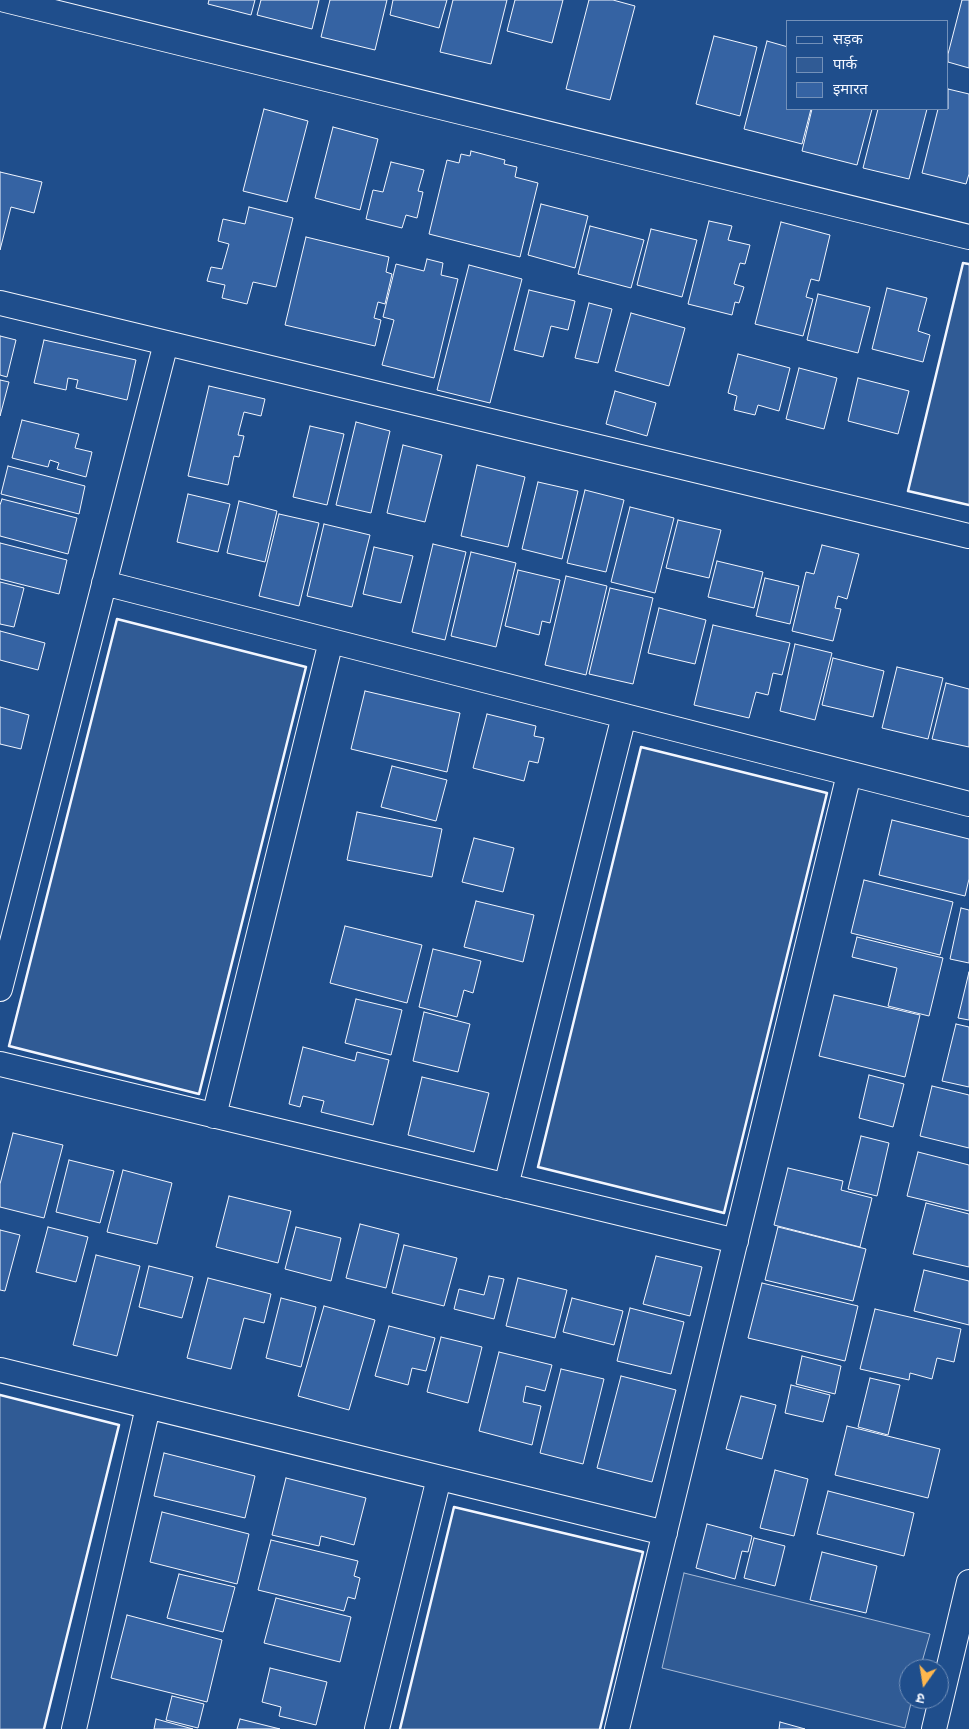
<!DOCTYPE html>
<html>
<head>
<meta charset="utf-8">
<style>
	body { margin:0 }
	#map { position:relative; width:969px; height:1729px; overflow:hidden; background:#1f4e8c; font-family:"Varela Round","Noto Sans Devanagari",sans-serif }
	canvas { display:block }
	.legend { position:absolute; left:786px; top:20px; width:162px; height:90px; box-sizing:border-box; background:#1f4e8c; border:1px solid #7391ba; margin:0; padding:6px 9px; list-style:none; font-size:15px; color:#f2f6ff }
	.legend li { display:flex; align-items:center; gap:10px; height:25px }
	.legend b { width:25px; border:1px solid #7391ba }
	.north { position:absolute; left:899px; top:1659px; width:50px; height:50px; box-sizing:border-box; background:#1f4e8c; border:1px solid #7391ba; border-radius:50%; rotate:193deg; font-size:14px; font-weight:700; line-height:20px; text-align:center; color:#f2f6ff }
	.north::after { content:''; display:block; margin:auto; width:18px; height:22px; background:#ffb74d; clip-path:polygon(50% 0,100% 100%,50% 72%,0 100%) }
</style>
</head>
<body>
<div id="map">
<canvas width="969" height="1729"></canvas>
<ul class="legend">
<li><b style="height:6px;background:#1f4e8c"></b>सड़क</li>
<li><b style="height:14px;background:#305b95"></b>पार्क</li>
<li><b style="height:14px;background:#3563a3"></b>इमारत</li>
</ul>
<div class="north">उ</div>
</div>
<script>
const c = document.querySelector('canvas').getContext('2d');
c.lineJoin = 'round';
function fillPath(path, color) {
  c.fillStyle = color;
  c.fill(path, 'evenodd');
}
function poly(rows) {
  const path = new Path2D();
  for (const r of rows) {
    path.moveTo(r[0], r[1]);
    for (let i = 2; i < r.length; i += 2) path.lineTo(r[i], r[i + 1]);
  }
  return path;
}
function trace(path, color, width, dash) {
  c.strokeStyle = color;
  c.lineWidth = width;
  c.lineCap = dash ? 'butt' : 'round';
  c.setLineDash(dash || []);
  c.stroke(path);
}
const green = poly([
	[963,263,969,265,969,505,908,491,963,263],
	[117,619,306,667,199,1094,9,1046,117,619],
	[641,747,827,793,724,1213,538,1167,641,747],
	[0,1395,119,1425,44,1729,0,1729,0,1395],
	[454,1507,643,1552,600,1729,400,1729,454,1507],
	[684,1573,930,1634,920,1669,909,1669,909,1699,912,1699,905,1728,662,1668,684,1573]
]);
const building = poly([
	[209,0,255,0,251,15,208,4,209,0],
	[261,0,319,0,312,29,257,15,261,0],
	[330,0,387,0,375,50,321,37,330,0],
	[393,0,447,0,439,28,390,15,393,0],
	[453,0,507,0,491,64,440,52,453,0],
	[515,0,563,0,552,43,507,31,515,0],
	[589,0,613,0,635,6,610,100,566,89,589,0],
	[962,0,969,0,969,68,948,62,948,54,962,0],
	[714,36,757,47,740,116,696,104,714,36],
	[767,41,788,47,788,109,811,109,802,144,744,129,767,41],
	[948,89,969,94,969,174,966,184,922,173,938,109,948,109,948,89],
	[264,109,308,121,287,202,243,191,264,109],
	[812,109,872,109,857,165,802,151,812,109],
	[878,109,927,109,909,179,863,168,878,109],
	[333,127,378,139,360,210,315,198,333,127],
	[471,151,505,160,504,164,517,167,515,177,538,183,520,257,429,234,447,160,459,163,461,154,470,156,471,151],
	[391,162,424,170,418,191,423,192,417,218,406,215,402,228,366,219,373,190,383,192,391,162],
	[0,172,42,182,34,213,11,207,0,250,0,172],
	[541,204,588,216,575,268,528,255,541,204],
	[249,207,293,218,276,287,253,282,247,304,222,298,225,285,207,281,211,267,222,269,229,244,218,241,223,219,245,224,249,207],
	[709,221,732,226,728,240,750,245,745,264,740,263,734,284,744,287,739,303,735,302,732,315,688,304,709,221],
	[781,222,830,235,819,281,811,279,806,297,813,299,803,336,755,324,781,222],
	[590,226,644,240,631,288,578,274,590,226],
	[651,229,697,240,682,297,637,285,651,229],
	[306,237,389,257,386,272,392,274,385,304,378,302,374,318,381,320,375,346,285,325,306,237],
	[427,259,443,263,441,275,458,279,434,378,382,365,394,320,383,317,396,264,424,271,427,259],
	[469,265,522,279,490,403,437,390,469,265],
	[887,288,927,298,918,331,930,335,923,362,872,349,887,288],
	[529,290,575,301,568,330,551,326,543,357,514,350,529,290],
	[818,294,870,307,858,353,807,340,818,294],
	[589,303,612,309,598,363,575,358,589,303],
	[631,313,685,328,669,386,615,371,631,313],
	[0,336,16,340,7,377,0,375,0,336],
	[44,340,136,360,127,400,76,388,78,380,68,378,66,390,34,383,44,340],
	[738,354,790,368,779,411,758,405,755,415,734,410,737,396,728,393,738,354],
	[799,368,837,378,824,429,786,419,799,368],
	[858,378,909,391,898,434,848,421,858,378],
	[0,380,9,382,0,416,0,380],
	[209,386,265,399,261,416,244,412,238,435,244,436,239,457,234,456,228,485,188,476,209,386],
	[615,391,656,403,647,436,606,424,615,391],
	[22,420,79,434,75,448,92,452,86,477,57,469,59,463,50,460,48,467,12,458,22,420],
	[356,422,390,431,371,513,336,505,356,422],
	[310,426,344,434,327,505,293,497,310,426],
	[403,445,442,455,425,522,387,513,403,445],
	[477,465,525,477,508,547,461,536,477,465],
	[8,466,85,486,79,514,1,494,8,466],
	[538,482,578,491,562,559,522,549,538,482],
	[585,490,624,500,606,572,567,563,585,490],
	[188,494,230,504,218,552,177,542,188,494],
	[2,499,77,518,68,554,0,536,0,505,2,499],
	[239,501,277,511,265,562,227,553,239,501],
	[630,507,674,518,655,593,611,582,630,507],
	[279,514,319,523,299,606,259,596,279,514],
	[678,520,721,530,709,578,666,568,678,520],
	[324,524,370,535,352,607,307,596,324,524],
	[0,543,67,560,59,594,0,579,0,543],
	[433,544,466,552,445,640,412,632,433,544],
	[822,545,859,554,847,599,838,596,835,608,841,609,833,641,792,631,806,572,814,574,822,545],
	[374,547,413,556,401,603,363,594,374,547],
	[471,552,516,563,496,647,451,636,471,552],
	[717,561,763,572,754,608,708,597,717,561],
	[518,570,560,580,550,623,542,621,539,635,505,626,518,570],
	[566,576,607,586,586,675,545,665,566,576],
	[765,578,799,586,790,624,756,616,765,578],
	[0,582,24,588,14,627,0,624,0,582],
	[610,588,653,598,633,684,589,674,610,588],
	[659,608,706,620,695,664,648,653,659,608],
	[713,625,790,643,782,675,773,673,768,695,756,692,749,718,694,705,713,625],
	[0,631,45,643,38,670,0,660,0,631],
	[795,644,832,653,815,720,780,711,795,644],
	[833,658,884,671,873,717,822,705,833,658],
	[897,667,943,678,928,739,882,728,897,667],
	[946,683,969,689,969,747,932,739,946,683],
	[365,691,460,713,447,772,351,749,365,691],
	[0,707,29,715,21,749,0,744,0,707],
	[487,714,536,726,534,736,544,738,538,763,529,761,524,781,473,768,487,714],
	[392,766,447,780,436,821,381,807,392,766],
	[357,812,442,829,432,877,347,860,357,812],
	[892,820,969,839,969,879,965,896,879,875,892,820],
	[474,838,514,848,503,892,462,882,474,838],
	[864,880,953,902,940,955,851,933,864,880],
	[476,901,534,915,523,962,464,947,476,901],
	[961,908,969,910,969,963,950,959,961,908],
	[345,926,422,945,407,1003,330,983,345,926],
	[857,937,943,958,929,1016,888,1006,897,968,852,957,857,937],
	[433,949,481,961,473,993,464,990,457,1017,419,1007,433,949],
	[969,972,969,1020,958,1018,969,972],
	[834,995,920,1015,905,1077,819,1056,834,995],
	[356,999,402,1010,391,1055,345,1043,356,999],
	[424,1012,470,1024,458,1072,413,1061,424,1012],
	[956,1024,969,1027,969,1087,942,1081,956,1024],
	[303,1047,355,1061,357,1052,389,1060,373,1125,321,1112,324,1101,303,1096,300,1107,289,1104,303,1047],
	[869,1075,904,1084,893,1127,859,1118,869,1075],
	[422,1077,489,1093,474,1152,408,1135,422,1077],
	[932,1086,969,1095,969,1148,920,1136,932,1086],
	[13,1133,63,1145,44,1218,0,1207,0,1184,13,1133],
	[861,1136,889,1143,877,1196,848,1189,861,1136],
	[918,1152,969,1165,969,1211,907,1196,918,1152],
	[69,1160,114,1171,100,1223,56,1212,69,1160],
	[788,1168,843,1181,841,1190,872,1198,860,1247,774,1225,788,1168],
	[123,1170,172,1183,157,1244,107,1232,123,1170],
	[229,1196,291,1211,278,1263,216,1247,229,1196],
	[926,1203,969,1214,969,1267,913,1254,926,1203],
	[360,1224,399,1234,386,1288,346,1278,360,1224],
	[48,1227,88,1237,76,1282,36,1272,48,1227],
	[296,1227,341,1238,331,1281,285,1269,296,1227],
	[778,1227,866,1249,853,1301,765,1280,778,1227],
	[0,1230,20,1235,5,1291,0,1290,0,1230],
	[404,1245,457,1258,444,1306,392,1293,404,1245],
	[96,1255,140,1266,117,1356,73,1345,96,1255],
	[656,1256,702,1267,690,1316,643,1304,656,1256],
	[149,1266,193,1277,182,1318,139,1307,149,1266],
	[924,1270,969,1281,969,1325,914,1311,924,1270],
	[489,1276,504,1279,494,1319,454,1309,459,1289,484,1295,489,1276],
	[208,1278,271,1294,264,1323,244,1318,231,1369,187,1358,208,1278],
	[518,1278,567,1290,555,1338,506,1326,518,1278],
	[762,1283,858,1306,845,1361,748,1338,762,1283],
	[281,1298,316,1307,301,1367,266,1358,281,1298],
	[572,1298,623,1311,614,1345,563,1332,572,1298],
	[324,1306,375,1320,349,1410,298,1396,324,1306],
	[630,1308,684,1322,671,1374,617,1361,630,1308],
	[875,1309,961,1329,954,1362,937,1358,932,1379,910,1373,909,1380,860,1369,875,1309],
	[389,1326,435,1338,426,1371,412,1368,408,1385,375,1376,389,1326],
	[441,1337,482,1347,468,1403,427,1392,441,1337],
	[499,1352,552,1365,545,1391,526,1386,523,1402,541,1406,532,1445,479,1431,499,1352],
	[802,1356,841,1366,835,1394,796,1384,802,1356],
	[561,1369,604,1379,583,1464,540,1453,561,1369],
	[621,1376,676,1390,652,1482,597,1468,621,1376],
	[870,1378,900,1385,888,1435,858,1427,870,1378],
	[791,1385,830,1395,823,1422,785,1413,791,1385],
	[741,1396,776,1405,762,1459,726,1449,741,1396],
	[847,1426,940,1449,928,1498,835,1475,847,1426],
	[164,1453,255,1476,245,1518,154,1496,164,1453],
	[775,1470,808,1479,794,1536,760,1528,775,1470],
	[286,1478,366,1498,354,1545,321,1536,319,1546,272,1535,286,1478],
	[828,1491,914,1513,904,1556,817,1534,828,1491],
	[162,1512,249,1534,237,1584,150,1562,162,1512],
	[707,1524,752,1536,748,1552,742,1551,735,1579,696,1568,707,1524],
	[754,1538,785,1546,775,1586,744,1578,754,1538],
	[271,1540,358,1561,354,1576,360,1578,355,1599,348,1597,344,1611,258,1590,271,1540],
	[822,1552,877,1566,866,1613,810,1600,822,1552],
	[179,1574,235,1587,223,1632,167,1618,179,1574],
	[276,1598,351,1617,340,1662,264,1643,276,1598],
	[127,1615,222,1640,207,1702,111,1678,127,1615],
	[270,1668,327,1682,316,1725,279,1716,281,1707,262,1702,270,1668],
	[172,1696,204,1704,198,1728,166,1720,172,1696],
	[156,1719,193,1729,154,1729,156,1719],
	[240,1719,280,1729,237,1729,240,1719],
	[780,1722,805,1729,779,1729,780,1722]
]);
const street = poly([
	[5,0,969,237],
	[0,303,969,536],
	[104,583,969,804],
	[0,989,166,343],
	[0,1064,736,1241],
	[214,1116,331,641],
	[506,1186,624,716],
	[0,1370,665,1533],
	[74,1729,148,1407],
	[377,1729,439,1478],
	[617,1729,849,774],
	[934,1729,969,1582]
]);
const wall = poly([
	[969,264,963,263,908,491,969,505],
	[117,619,306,667,199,1094,9,1046,117,619],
	[641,747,827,793,724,1213,538,1167,641,747],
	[0,1395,119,1425,44,1729],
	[400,1729,454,1507,643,1552,600,1729]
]);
fillPath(green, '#305b95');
trace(green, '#a8bbd7', 1);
fillPath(building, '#3563a3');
trace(building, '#f2f6ff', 1);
trace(street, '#f2f6ff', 26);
trace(street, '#1f4e8c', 24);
trace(wall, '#f2f6ff', 2.5);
</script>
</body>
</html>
